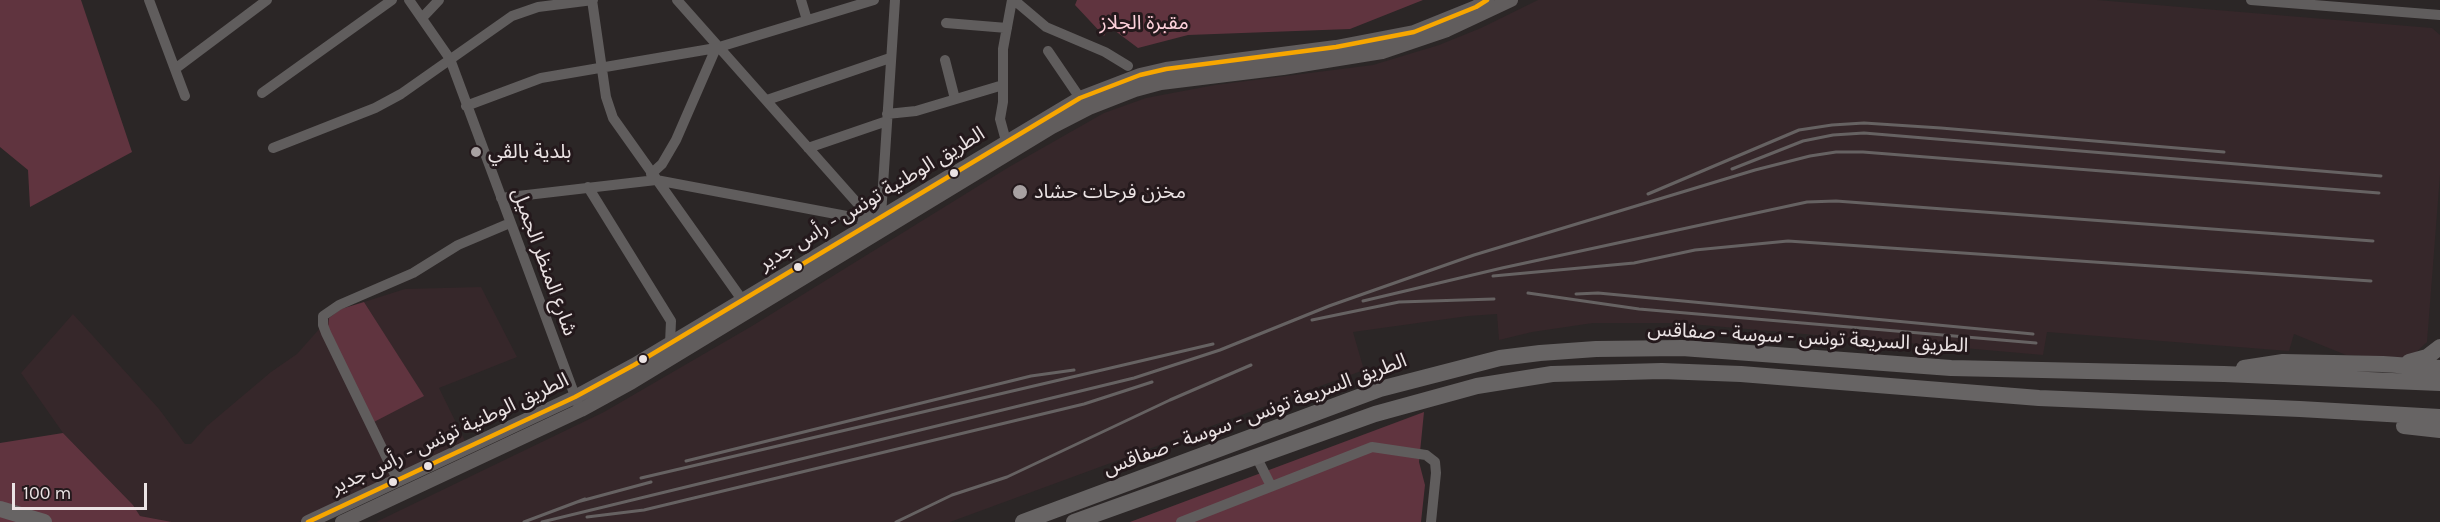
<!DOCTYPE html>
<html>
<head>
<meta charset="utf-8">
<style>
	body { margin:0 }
	#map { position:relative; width:2440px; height:522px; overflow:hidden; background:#2b2626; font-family:Karla,sans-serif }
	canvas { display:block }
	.scale { position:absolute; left:12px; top:483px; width:135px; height:27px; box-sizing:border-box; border:3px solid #ebe3e4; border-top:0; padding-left:8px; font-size:18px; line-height:21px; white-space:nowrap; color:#ebe3e4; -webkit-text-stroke:4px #24191c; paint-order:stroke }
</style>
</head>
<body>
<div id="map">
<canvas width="2440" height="522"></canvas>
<div class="scale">100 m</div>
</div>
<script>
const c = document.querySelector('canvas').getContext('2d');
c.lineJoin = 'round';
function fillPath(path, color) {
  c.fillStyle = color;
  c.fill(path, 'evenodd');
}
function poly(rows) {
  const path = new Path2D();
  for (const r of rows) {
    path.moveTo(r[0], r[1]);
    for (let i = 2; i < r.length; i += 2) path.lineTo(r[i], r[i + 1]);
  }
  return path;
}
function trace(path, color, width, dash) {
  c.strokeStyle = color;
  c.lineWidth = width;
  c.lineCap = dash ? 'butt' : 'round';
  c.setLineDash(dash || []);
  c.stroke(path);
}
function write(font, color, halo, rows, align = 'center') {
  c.font = font + ' Karla,"Noto Sans Arabic",sans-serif';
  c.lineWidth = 6;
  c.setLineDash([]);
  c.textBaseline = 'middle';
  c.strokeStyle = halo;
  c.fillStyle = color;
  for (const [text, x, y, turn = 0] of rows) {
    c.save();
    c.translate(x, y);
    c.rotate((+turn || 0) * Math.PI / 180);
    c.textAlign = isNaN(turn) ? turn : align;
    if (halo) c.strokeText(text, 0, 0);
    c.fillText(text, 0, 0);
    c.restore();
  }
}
const built = poly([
	[1538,0,2097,0,2432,28,2440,35,2440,175,2427,342,2410,358,2346,355,2294,334,2289,351,2047,332,2043,355,1679,323,1593,323,1532,332,1499,340,1497,314,1468,316,1353,332,1364,370,950,522,376,522,604,412,752,326,1009,167,1104,113,1146,98,1215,85,1373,65,1439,45,1481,28],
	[481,287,517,357,439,388,467,445,299,522,172,522,140,516,133,505,63,433,21,373,73,314,159,409,185,444,191,444,207,426,271,372,297,354,329,318,423,396,364,302,405,289]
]);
const green = poly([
	[0,0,81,0,132,152,30,207,28,170,0,147],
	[1077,0,1423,0,1350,29,1188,35,1138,48,1110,27,1104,36,1075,5],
	[364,302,424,396,370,424,327,340,329,318,341,309],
	[1424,412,1419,462,1425,485,1421,522,1130,522],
	[63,433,133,505,140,516,172,522,0,522,0,443]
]);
const minor = poly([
	[149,0,185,96],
	[409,0,450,59,578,404],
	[592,0,606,97,613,118,743,301],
	[677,0,874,222],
	[801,0,807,20],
	[1014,0,1046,27,1105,52,1128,66],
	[2251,0,2440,15],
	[422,18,439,0],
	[946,23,1007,28],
	[1048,51,1080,98],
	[945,60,955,99],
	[175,69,267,0],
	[262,93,392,0],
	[767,100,890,58],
	[466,106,541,78,716,48,874,0],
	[887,114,916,111,1003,85],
	[1006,141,1000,119,1003,102,1003,49,1012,0],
	[273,148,375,108,401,94,512,16,538,7,593,0],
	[808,148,887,121],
	[651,174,662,164,676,140,716,48],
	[588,187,671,321,670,343],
	[501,198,656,180,873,221],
	[881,216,895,0],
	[1257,458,1271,486],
	[398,481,326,333,323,325,323,316,339,305,413,273,458,245,510,223],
	[1181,522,1372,447,1426,455,1435,462,1436,473,1431,522]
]);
const major = poly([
	[308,522,575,397,634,365,1080,98,1140,75,1166,69,1336,47,1414,32,1476,7,1487,0],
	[342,522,581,410,632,382,1052,127,1089,108,1135,90,1161,83,1283,68,1382,52,1447,30,1511,0]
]);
const highway = poly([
	[2409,362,2427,357,2440,347],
	[2244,368,2283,362,2383,364,2440,368],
	[2404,426,2440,430],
	[0,509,44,522],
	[1023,522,1380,389,1500,358,1540,353,1596,349,1682,348,1951,368,2224,374,2440,383],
	[1074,522,1375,414,1477,386,1552,374,1662,371,1741,374,2039,398,2300,409,2440,417]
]);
const rail = poly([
	[1732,169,1803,141,1833,135,1864,133,2381,176],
	[1648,194,1799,130,1832,125,1864,123,1941,128,2224,152],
	[1493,276,1634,263,1695,250,1788,241,2371,281],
	[1528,293,1639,309,2036,343],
	[1576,294,1598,293,2033,334],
	[1363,301,1502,268,1807,202,1836,201,2373,241],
	[1312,320,1399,302,1494,299],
	[686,461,1031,376,1074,370],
	[641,478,1213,344],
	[577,502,651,482],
	[587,517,644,510,1084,404,1152,382],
	[524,522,585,499],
	[542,522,1134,378,1220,350,1329,306,1474,255,1755,170,1810,156,1836,152,1863,152,2379,193],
	[896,522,952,495,1007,477,1170,400,1251,365]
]);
const bus1 = poly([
	[308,522,575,397,634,365,1080,98,1140,75,1166,69,1336,47,1414,32,1476,7,1487,0]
]);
const markers = [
	[476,152,6,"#a8a1a2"],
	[954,173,5,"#ebe3e4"],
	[1020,192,8,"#a8a1a2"],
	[798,267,5,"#ebe3e4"],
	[643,359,5,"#ebe3e4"],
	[428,466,5,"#ebe3e4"],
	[393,482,5,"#ebe3e4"]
];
const parkNames = [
	["مقبرة الجلاز",1144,23]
];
const poiNames = [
	["بلدية بالڤي",488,152],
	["مخزن فرحات حشاد",1034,192]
];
const streetNames = [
	["الطريق الوطنية تونس - رأس جدير",872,199,-31],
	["شارع المنظر الجميل",544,262,70],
	["الطريق السريعة تونس - سوسة - صفاقس",1808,338,3],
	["الطريق السريعة تونس - سوسة - صفاقس",1255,415,-20],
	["الطريق الوطنية تونس - رأس جدير",450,434,-25]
];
fillPath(built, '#36272a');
fillPath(green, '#60343f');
trace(minor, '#605d5d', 10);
trace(major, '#615d5d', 14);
trace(highway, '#676464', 16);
trace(rail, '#666262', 3);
trace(bus1, '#f7a600', 4.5);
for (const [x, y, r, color] of markers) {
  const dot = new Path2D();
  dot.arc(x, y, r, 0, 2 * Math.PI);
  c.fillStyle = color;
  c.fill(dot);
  trace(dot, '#24191c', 2);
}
write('20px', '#fdd1db', '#24191c', parkNames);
write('20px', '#ebe3e4', '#24191c', poiNames, 'left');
write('20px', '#ebe3e4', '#24191c', streetNames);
</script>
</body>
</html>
